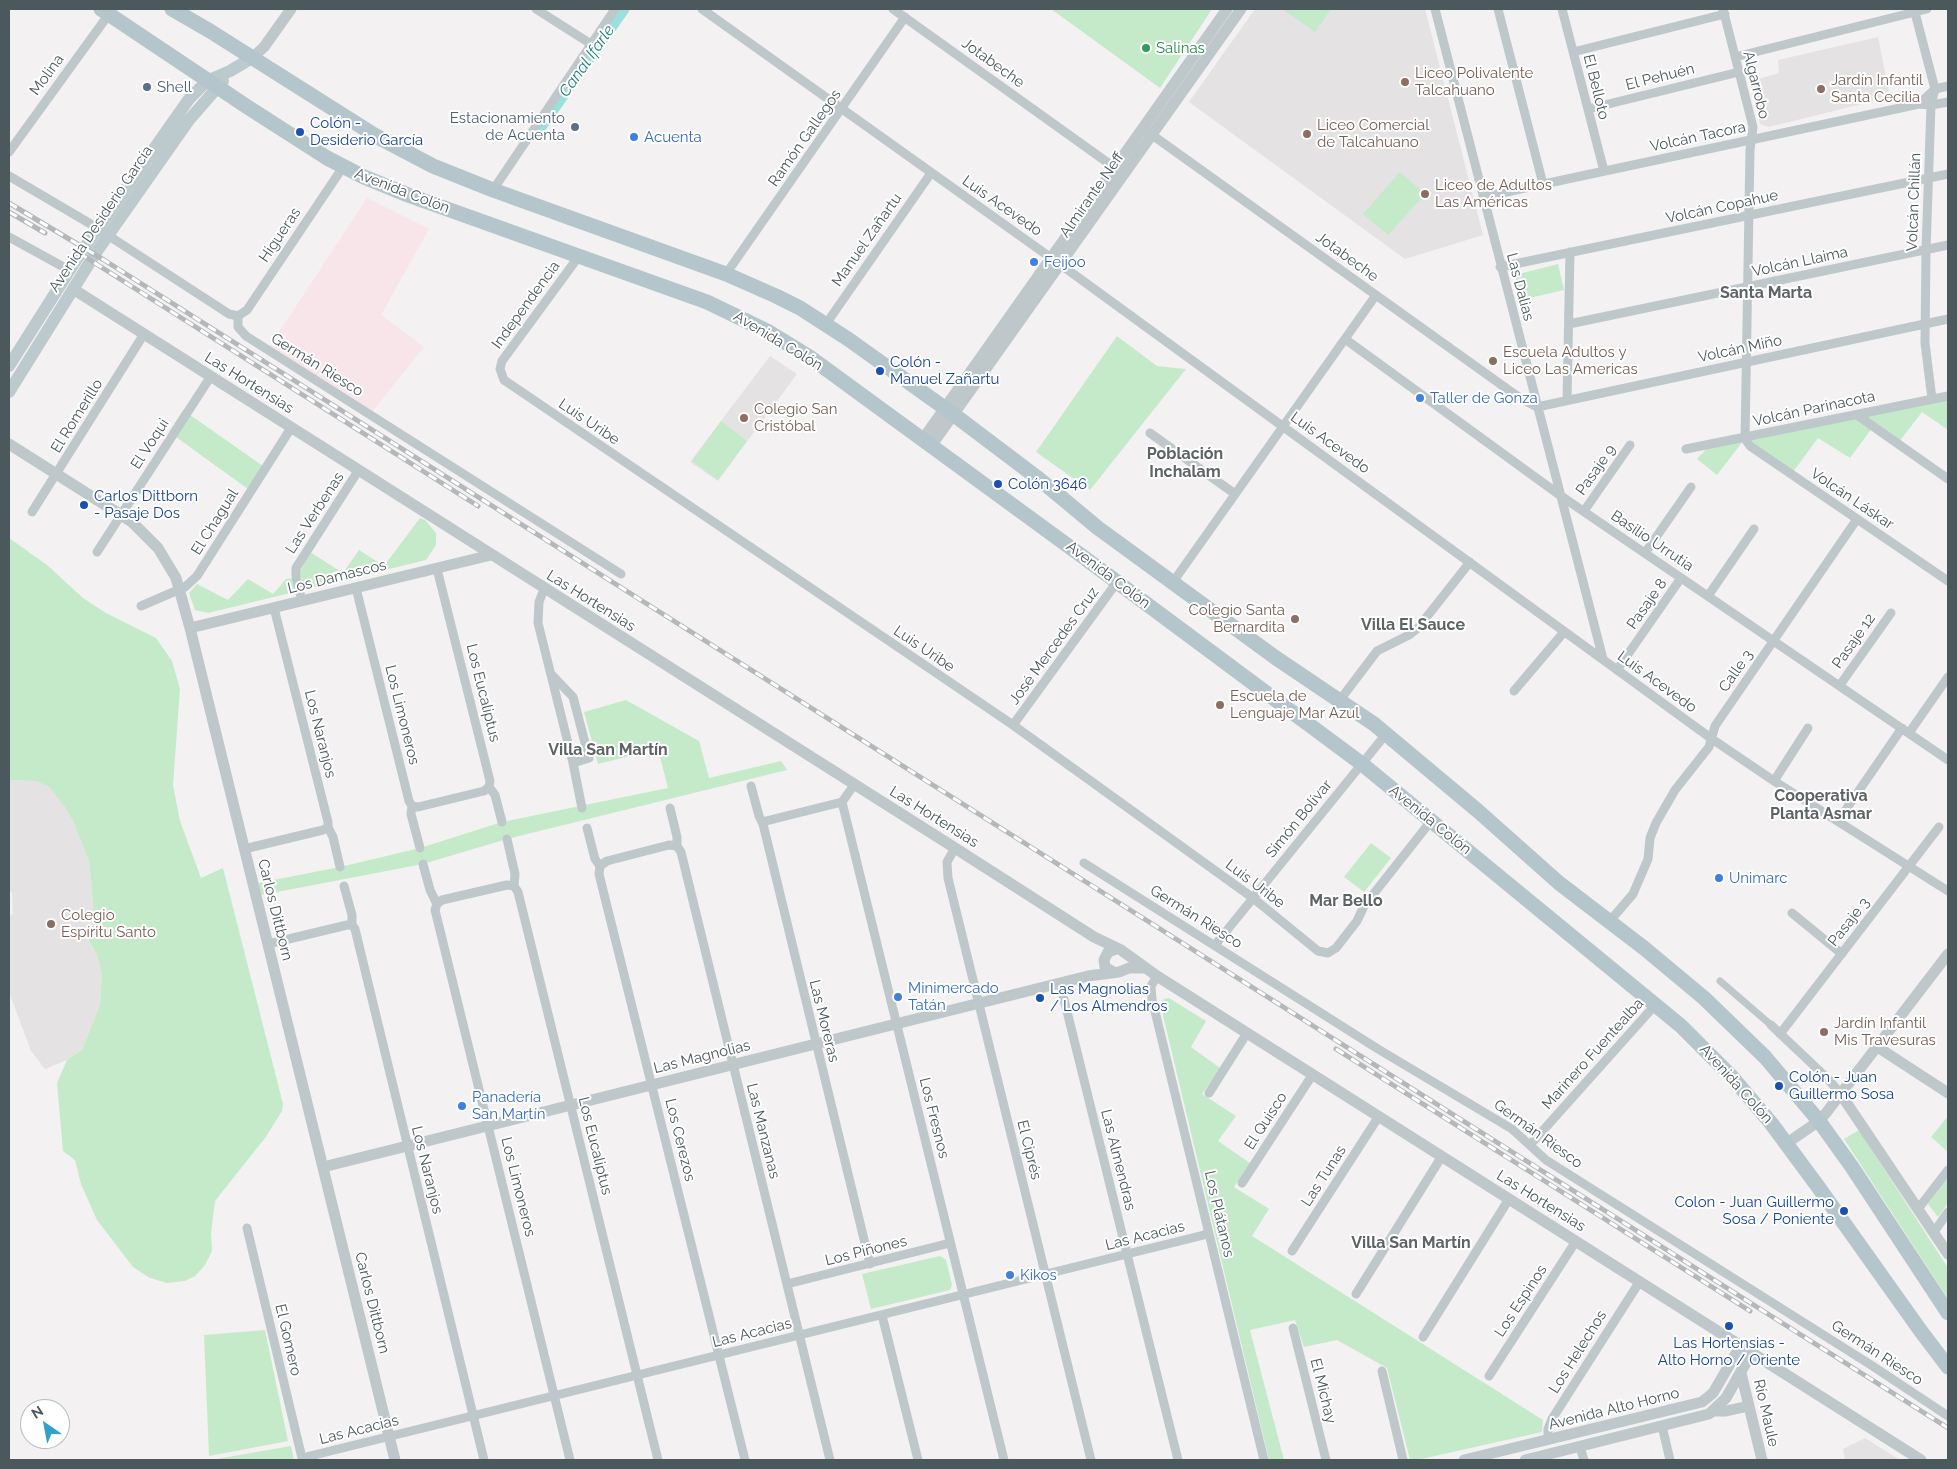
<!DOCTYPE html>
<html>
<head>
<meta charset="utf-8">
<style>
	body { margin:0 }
	#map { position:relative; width:1957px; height:1469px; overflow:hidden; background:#f3f1f1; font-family:Raleway,sans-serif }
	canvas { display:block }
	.frame { position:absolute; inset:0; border:10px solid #4b585c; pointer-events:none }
	.north { position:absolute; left:20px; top:1399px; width:50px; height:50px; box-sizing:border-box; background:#fff; border:1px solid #b7bcbe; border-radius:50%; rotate:327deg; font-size:14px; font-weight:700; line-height:20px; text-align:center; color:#4b585c }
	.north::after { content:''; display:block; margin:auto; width:18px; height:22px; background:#31a0cd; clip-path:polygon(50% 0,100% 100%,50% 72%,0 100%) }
</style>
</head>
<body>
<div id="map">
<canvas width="1957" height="1469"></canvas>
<div class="frame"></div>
<div class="north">N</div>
</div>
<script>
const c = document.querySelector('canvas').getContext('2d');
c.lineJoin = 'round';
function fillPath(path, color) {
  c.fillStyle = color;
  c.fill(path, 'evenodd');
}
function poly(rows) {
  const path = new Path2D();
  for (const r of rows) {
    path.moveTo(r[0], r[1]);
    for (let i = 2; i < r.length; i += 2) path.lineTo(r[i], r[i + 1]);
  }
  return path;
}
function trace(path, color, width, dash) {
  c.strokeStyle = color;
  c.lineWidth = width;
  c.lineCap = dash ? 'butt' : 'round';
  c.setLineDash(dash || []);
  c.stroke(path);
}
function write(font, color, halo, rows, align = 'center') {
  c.font = font + ' Raleway,sans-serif';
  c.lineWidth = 4;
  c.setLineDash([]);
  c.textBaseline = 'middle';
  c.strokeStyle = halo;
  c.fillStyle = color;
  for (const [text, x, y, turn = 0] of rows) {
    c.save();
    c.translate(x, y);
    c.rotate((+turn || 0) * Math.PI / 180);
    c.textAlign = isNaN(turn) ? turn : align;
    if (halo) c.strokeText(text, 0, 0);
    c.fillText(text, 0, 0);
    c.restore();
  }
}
const education = poly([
	[1255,9,1425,9,1483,235,1405,259,1189,102],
	[1878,37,1890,97,1769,127,1760,124,1752,81,1779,73,1778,60],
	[770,356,797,374,718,481,690,462],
	[9,780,36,781,49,787,64,806,73,821,89,861,91,878,95,932,84,933,97,955,102,974,100,1005,82,1050,67,1060,45,1069,31,1051,9,992,9,916,13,914,12,892,9,892],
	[1865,1438,1900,1460,1845,1460,1843,1449]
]);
const medical = poly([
	[367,198,429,229,381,315,424,347,372,412,270,346]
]);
const green = poly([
	[1051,9,1212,9,1160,88],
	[1282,9,1331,9,1315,32],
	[1400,172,1425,194,1388,235,1363,214],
	[1558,264,1564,290,1521,300,1515,275],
	[1117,336,1157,366,1186,369,1090,490,1036,452],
	[1948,397,1948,430,1922,412,1899,442,1860,415],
	[183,410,263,466,248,489,169,432],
	[1856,417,1872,428,1850,458,1818,438,1793,472,1749,441],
	[721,421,747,441,718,480,692,461],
	[1743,441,1717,475,1697,459,1708,447],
	[420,518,425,520,436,533,436,545,426,560,208,613,195,610,189,593,197,584,228,600,248,579,273,594,286,579,294,578,297,589,304,587,300,572,310,552,343,573,359,550,384,566],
	[9,538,47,565,83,598,106,613,156,638,172,661,180,689,173,785,180,821,201,878,223,868,283,1104,282,1111,265,1138,215,1201,211,1233,212,1251,205,1265,195,1276,185,1281,167,1283,150,1278,133,1267,97,1220,81,1184,75,1160,63,1151,57,1083,67,1060,82,1050,100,1005,102,974,97,955,84,932,95,932,91,878,89,861,73,821,64,806,49,787,36,781,9,780],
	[626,700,699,741,709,778,781,761,787,770,507,839,423,864,256,896,253,884,340,867,420,848,502,822,668,788,658,749,598,764,584,712],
	[1371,843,1391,858,1364,892,1344,877],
	[1169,998,1206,1021,1191,1047,1220,1068,1202,1094,1236,1116,1218,1141,1250,1163,1234,1187,1269,1209,1252,1236,1543,1420,1542,1432,1417,1460,1410,1460,1387,1368,1337,1340,1304,1347,1295,1320,1250,1330,1284,1460,1269,1460,1161,1007,1161,1002,1164,999],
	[1948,1116,1948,1152,1931,1137],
	[1859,1130,1948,1268,1948,1299,1844,1139],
	[1948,1176,1948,1203,1938,1217,1928,1204],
	[940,1256,946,1260,952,1285,950,1290,871,1309,862,1274],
	[265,1330,288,1441,209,1456,204,1335],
	[291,1446,294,1460,211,1460]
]);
const canal = poly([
	[538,131,624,9]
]);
const pedestrian = poly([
	[1720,981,1771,1025]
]);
const minor = poly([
	[536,9,591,44],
	[702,9,1068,270,1712,739,1774,781,1948,891],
	[893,9,1118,170],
	[1435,9,1603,659],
	[1498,9,1543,184],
	[1562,9,1604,171],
	[1723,9,1753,127,1750,150,1745,439,1750,446,1948,581],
	[1914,9,1935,89,1931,105,1926,250,1925,343,1932,399],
	[1573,52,1725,14],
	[1735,57,1927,9],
	[1919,104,1935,89,1948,86],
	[1588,109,1739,72],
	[1148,132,1517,396,1537,407,1948,319],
	[9,152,109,14],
	[9,176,89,223,229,314,238,316],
	[493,190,615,9],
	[1483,197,1919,104,1931,105,1948,102],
	[9,237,69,270],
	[579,256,502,361,500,369,504,380,1013,725,1253,898,1318,951,1328,953,1336,948,1357,921,1364,906,1431,821],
	[1500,267,1948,174],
	[726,274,905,17],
	[238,316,238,327,246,336,621,574],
	[238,316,247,310,343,167],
	[826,324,931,173],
	[1569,324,1948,245],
	[1345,339,1561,496,1948,760],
	[1567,400,1570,252],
	[1857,415,1948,479],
	[1150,433,1235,494],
	[1686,449,1948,396],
	[1584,511,1630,445],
	[32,512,144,334],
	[97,552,211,376],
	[1645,553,1691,487],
	[437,569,490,781,489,787,495,795,502,822],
	[1173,582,1376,295],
	[356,588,409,801,412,806,411,814,420,848],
	[544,589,539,602,538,623,573,763,582,808],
	[1708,596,1754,529],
	[302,601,296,577,296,568,358,471],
	[141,606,185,587,197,576,291,428],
	[274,608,328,822,328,827,333,837,340,867],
	[1617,670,1681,578],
	[552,675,573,697,589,758,573,763],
	[1840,685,1891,613],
	[1514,691,1564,632],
	[1340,700,1377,651,1409,635,1418,628,1470,562],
	[1013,725,1117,582],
	[1909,733,1948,677],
	[1774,781,1808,728],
	[854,785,842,802,1004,1460],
	[751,786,759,816,763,824,870,1264],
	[412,806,418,807,484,791,489,787],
	[670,808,677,837,677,846,681,852,830,1460],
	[1838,821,1902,728],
	[763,824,766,821,842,802],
	[587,828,595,859,600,866,599,874,745,1460],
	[507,839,515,874,514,886,518,892,658,1460],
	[955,848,947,862,948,878,1091,1460],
	[244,849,323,830,328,827],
	[1084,863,1378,1049,1512,1129,1546,1160,1871,1365,1948,1416],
	[423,864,430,890,437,904,435,910,570,1460],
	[600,866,607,861,669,845,677,846],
	[344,886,352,915,352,925,355,929,484,1460],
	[437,904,442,900,507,885,514,886],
	[1792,913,1842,954],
	[1609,922,1633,894,1648,859,1650,838,1656,823,1675,790,1709,747,1715,726,1857,519],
	[268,944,347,925,352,925],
	[1215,945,1386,734],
	[1157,976,1151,986,1152,999,1264,1460],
	[1060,983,1178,1460],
	[1771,1025,1828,1079,1840,1093],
	[1780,1034,1939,827],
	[1209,1093,1247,1033],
	[1530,1145,1656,1004],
	[1242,1183,1313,1074],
	[1918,1209,1948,1170],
	[247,1228,302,1458,1204,1235,1208,1232],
	[1934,1232,1948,1212],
	[1292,1251,1379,1116],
	[788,1283,791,1283,950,1243],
	[1356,1294,1442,1156],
	[882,1315,918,1460],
	[1293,1328,1326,1460],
	[1423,1337,1509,1199],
	[1382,1371,1403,1460],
	[1489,1376,1576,1241],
	[1662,1426,1670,1460],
	[1548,1440,1548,1429,1552,1419,1640,1281],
	[1580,1447,1584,1460]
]);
const tertiary = poly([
	[252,58,264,47,291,9],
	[73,289,955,848,1094,937,1121,950,1157,976,1921,1460],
	[923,439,1227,9],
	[9,444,132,522,158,548,176,578,190,628,395,1460],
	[931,446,1241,9],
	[190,628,491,555],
	[1113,972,1105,967,1104,960,1108,952,1116,949],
	[1876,1046,1948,1093],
	[1840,1093,1948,1254],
	[1787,1143,1819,1121,1826,1113,1948,954],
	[323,1167,1088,976,1119,972,1129,968,1145,968],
	[1741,1373,1762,1460],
	[1713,1411,1726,1411,1749,1406],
	[1464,1460,1702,1402,1713,1393,1741,1345],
	[1525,1460,1709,1414,1726,1398,1752,1352]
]);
const secondary = poly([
	[9,366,80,254,189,99,207,81,230,71,252,58],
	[9,392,95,254,189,120,223,81]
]);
const primary = poly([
	[101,9,246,106,327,158,364,177,408,195,707,302,767,331,811,358,1082,556,1362,764,1681,1026,1732,1077,1771,1123,1819,1188,1920,1330,1948,1367],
	[172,9,210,31,376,136,433,166,493,190,726,274,776,296,800,308,848,339,953,414,1039,479,1098,528,1276,658,1374,724,1478,811,1559,883,1644,948,1704,998,1765,1057,1819,1121,1852,1167,1948,1313]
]);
const rail = poly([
	[9,203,104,260,1948,1428],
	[9,212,45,233],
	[79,253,478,506],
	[1336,1049,1750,1311]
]);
const markers = [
	[1146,48,5,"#2e9e5b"],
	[1405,82,5,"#8d6e63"],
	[147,87,5,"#5c6f8a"],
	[1821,89,5,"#8d6e63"],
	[575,127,5,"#5c6f8a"],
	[300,132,5,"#1a4fb4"],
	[1307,134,5,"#8d6e63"],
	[634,137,5,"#3f7fe0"],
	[1425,194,5,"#8d6e63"],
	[1034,262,5,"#3f7fe0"],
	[1493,361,5,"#8d6e63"],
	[880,371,5,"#1a4fb4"],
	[1420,398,5,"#3f7fe0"],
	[744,418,5,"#8d6e63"],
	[998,484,5,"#1a4fb4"],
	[84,505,5,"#1a4fb4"],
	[1295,619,5,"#8d6e63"],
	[1220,705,5,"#8d6e63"],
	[1719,878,5,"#3f7fe0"],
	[51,924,5,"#8d6e63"],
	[898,997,5,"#3f7fe0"],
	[1040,998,5,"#1a4fb4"],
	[1824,1032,5,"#8d6e63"],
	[1779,1086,5,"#1a4fb4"],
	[462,1106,5,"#3f7fe0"],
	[1844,1211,5,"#1a4fb4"],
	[1010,1275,5,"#3f7fe0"],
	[1729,1326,5,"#1a4fb4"]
];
const leisureNames = [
	["Salinas",1156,48]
];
const streetNames = [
	["Jotabeche",993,63,36],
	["Molina",47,75,-54],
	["El Pehuén",1660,77,-14],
	["Algarrobo",1756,85,76],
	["El Belloto",1596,87,76],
	["Volcán Tacora",1698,137,-12],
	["Ramón Gallegos",805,138,-55],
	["Avenida Colón",402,191,21],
	["Almirante Neff",1092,195,-55],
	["Volcán Chillán",1914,202,-88],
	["Luis Acevedo",1002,206,35],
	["Volcán Copahue",1722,207,-12],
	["Avenida Desiderio García",101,219,-56],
	["Higueras",280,235,-56],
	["Manuel Zañartu",867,240,-55],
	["Jotabeche",1347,257,36],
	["Volcán Llaima",1800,262,-12],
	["Las Dalias",1520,287,75],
	["Independencia",526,305,-54],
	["Avenida Colón",778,341,31],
	["Volcán Miño",1740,349,-12],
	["Germán Riesco",317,365,32],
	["Las Hortensias",249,383,32],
	["Volcán Parinacota",1814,409,-12],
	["El Romerillo",77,416,-58],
	["Luis Uribe",589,422,34],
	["Luis Acevedo",1330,443,36],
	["El Voqui",150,444,-57],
	["Pasaje 9",1596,470,-55],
	["Volcán Láskar",1852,499,34],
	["Las Verbenas",315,513,-57],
	["El Chagual",215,522,-58],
	["Basilio Urrutia",1652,541,34],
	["Avenida Colón",1108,575,37],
	["Los Damascos",337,577,-14],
	["Las Hortensias",591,601,32],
	["Pasaje 8",1647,604,-55],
	["Pasaje 12",1854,641,-55],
	["José Mercedes Cruz",1054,646,-54],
	["Luis Uribe",924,649,34],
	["Calle 3",1736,671,-55],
	["Luis Acevedo",1657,682,36],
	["Los Eucaliptus",483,693,76],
	["Los Limoneros",402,715,76],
	["Los Naranjos",320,734,76],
	["Las Hortensias",934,817,32],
	["Simón Bolívar",1299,819,-51],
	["Avenida Colón",1430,820,39],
	["Luis Uribe",1255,884,37],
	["Carlos Dittborn",275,910,76],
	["Germán Riesco",1196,917,32],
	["Pasaje 3",1849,922,-52],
	["Las Moreras",824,1021,76],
	["Marinero Fuentealba",1593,1054,-48],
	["Las Magnolias",702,1057,-14],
	["Avenida Colón",1736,1084,48],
	["Los Fresnos",934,1118,76],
	["El Quisco",1266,1121,-57],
	["Las Manzanas",763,1131,76],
	["Germán Riesco",1538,1134,36],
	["Los Cerezos",680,1140,76],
	["Los Eucaliptus",595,1146,76],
	["El Ciprés",1029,1150,76],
	["Las Almendras",1118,1160,76],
	["Los Naranjos",427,1170,76],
	["Las Tunas",1324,1176,-57],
	["Los Limoneros",518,1187,76],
	["Las Hortensias",1541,1201,32],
	["Los Plátanos",1219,1214,77],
	["Las Acacias",1145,1236,-14],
	["Los Piñones",866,1251,-14],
	["Los Espinos",1521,1301,-57],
	["Carlos Dittborn",372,1303,76],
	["Las Acacias",752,1333,-14],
	["El Gomero",288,1340,77],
	["Los Helechos",1578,1352,-58],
	["Germán Riesco",1877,1353,33],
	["El Michay",1323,1391,76],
	["Avenida Alto Horno",1614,1409,-14],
	["Río Maule",1766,1413,77],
	["Las Acacias",359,1430,-14]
];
const educationNames = [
	["Liceo Polivalente",1415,73],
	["Talcahuano",1415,90],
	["Jardín Infantil",1831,80],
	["Santa Cecilia",1831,97],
	["Liceo Comercial",1317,125],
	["de Talcahuano",1317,142],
	["Liceo de Adultos",1435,185],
	["Las Américas",1435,202],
	["Escuela Adultos y",1503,352],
	["Liceo Las Americas",1503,369],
	["Colegio San",754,409],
	["Cristóbal",754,426],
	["Colegio Santa",1285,610,"right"],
	["Bernardita",1285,627,"right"],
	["Escuela de",1230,696],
	["Lenguaje Mar Azul",1230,713],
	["Colegio",61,915],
	["Espíritu Santo",61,932],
	["Jardín Infantil",1834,1023],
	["Mis Travesuras",1834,1040]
];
const serviceNames = [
	["Shell",157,87],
	["Estacionamiento",565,118,"right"],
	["de Acuenta",565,135,"right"]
];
const transitNames = [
	["Colón -",310,123],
	["Desiderio García",310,140],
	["Colón -",890,362],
	["Manuel Zañartu",890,379],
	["Colón 3646",1008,484],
	["Carlos Dittborn",94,496],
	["- Pasaje Dos",94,513],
	["Las Magnolias",1050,989],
	["/ Los Almendros",1050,1006],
	["Colón - Juan",1789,1077],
	["Guillermo Sosa",1789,1094],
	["Colon - Juan Guillermo",1834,1202,"right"],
	["Sosa / Poniente",1834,1219,"right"],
	["Las Hortensias -",1729,1343,"center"],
	["Alto Horno / Oriente",1729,1360,"center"]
];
const shopNames = [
	["Acuenta",644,137],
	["Feijoo",1044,262],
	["Taller de Gonza",1430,398],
	["Unimarc",1729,878],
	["Minimercado",908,988],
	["Tatán",908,1005],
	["Panadería",472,1097],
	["San Martín",472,1114],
	["Kikos",1020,1275]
];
const waterNames = [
	["Canal Ifarle",587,61,-55]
];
const neighbourhoodNames = [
	["Santa Marta",1766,293],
	["Población",1185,454],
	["Inchalam",1185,472],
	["Villa El Sauce",1413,625],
	["Villa San Martín",608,750],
	["Cooperativa",1821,796],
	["Planta Asmar",1821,814],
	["Mar Bello",1346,901],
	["Villa San Martín",1411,1243]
];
fillPath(education, '#e4e2e3');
fillPath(medical, '#f8e5e9');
fillPath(green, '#c5eac9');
trace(canal, '#98e1dc', 11);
trace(pedestrian, '#bec8cb', 7);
trace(minor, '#bec8cb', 9);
trace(tertiary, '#bec8cb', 11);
trace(secondary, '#bcc9cd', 12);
trace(primary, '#b4c6cb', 15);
trace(rail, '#b4b8ba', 5);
trace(rail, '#fff', 3, [9]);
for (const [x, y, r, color] of markers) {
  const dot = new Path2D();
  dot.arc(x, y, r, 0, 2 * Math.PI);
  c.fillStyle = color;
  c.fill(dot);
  trace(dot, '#fff', 2);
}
write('15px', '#27864d', '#fff', leisureNames, 'left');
write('15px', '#4b585c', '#fff', streetNames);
write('15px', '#785e54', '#fff', educationNames, 'left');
write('15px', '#4e5e75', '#fff', serviceNames, 'left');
write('15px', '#164399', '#fff', transitNames, 'left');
write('15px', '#366cbe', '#fff', shopNames, 'left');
write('italic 16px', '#1c7f78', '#fff', waterNames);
write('bold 16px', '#5e6365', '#fff', neighbourhoodNames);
</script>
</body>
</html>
